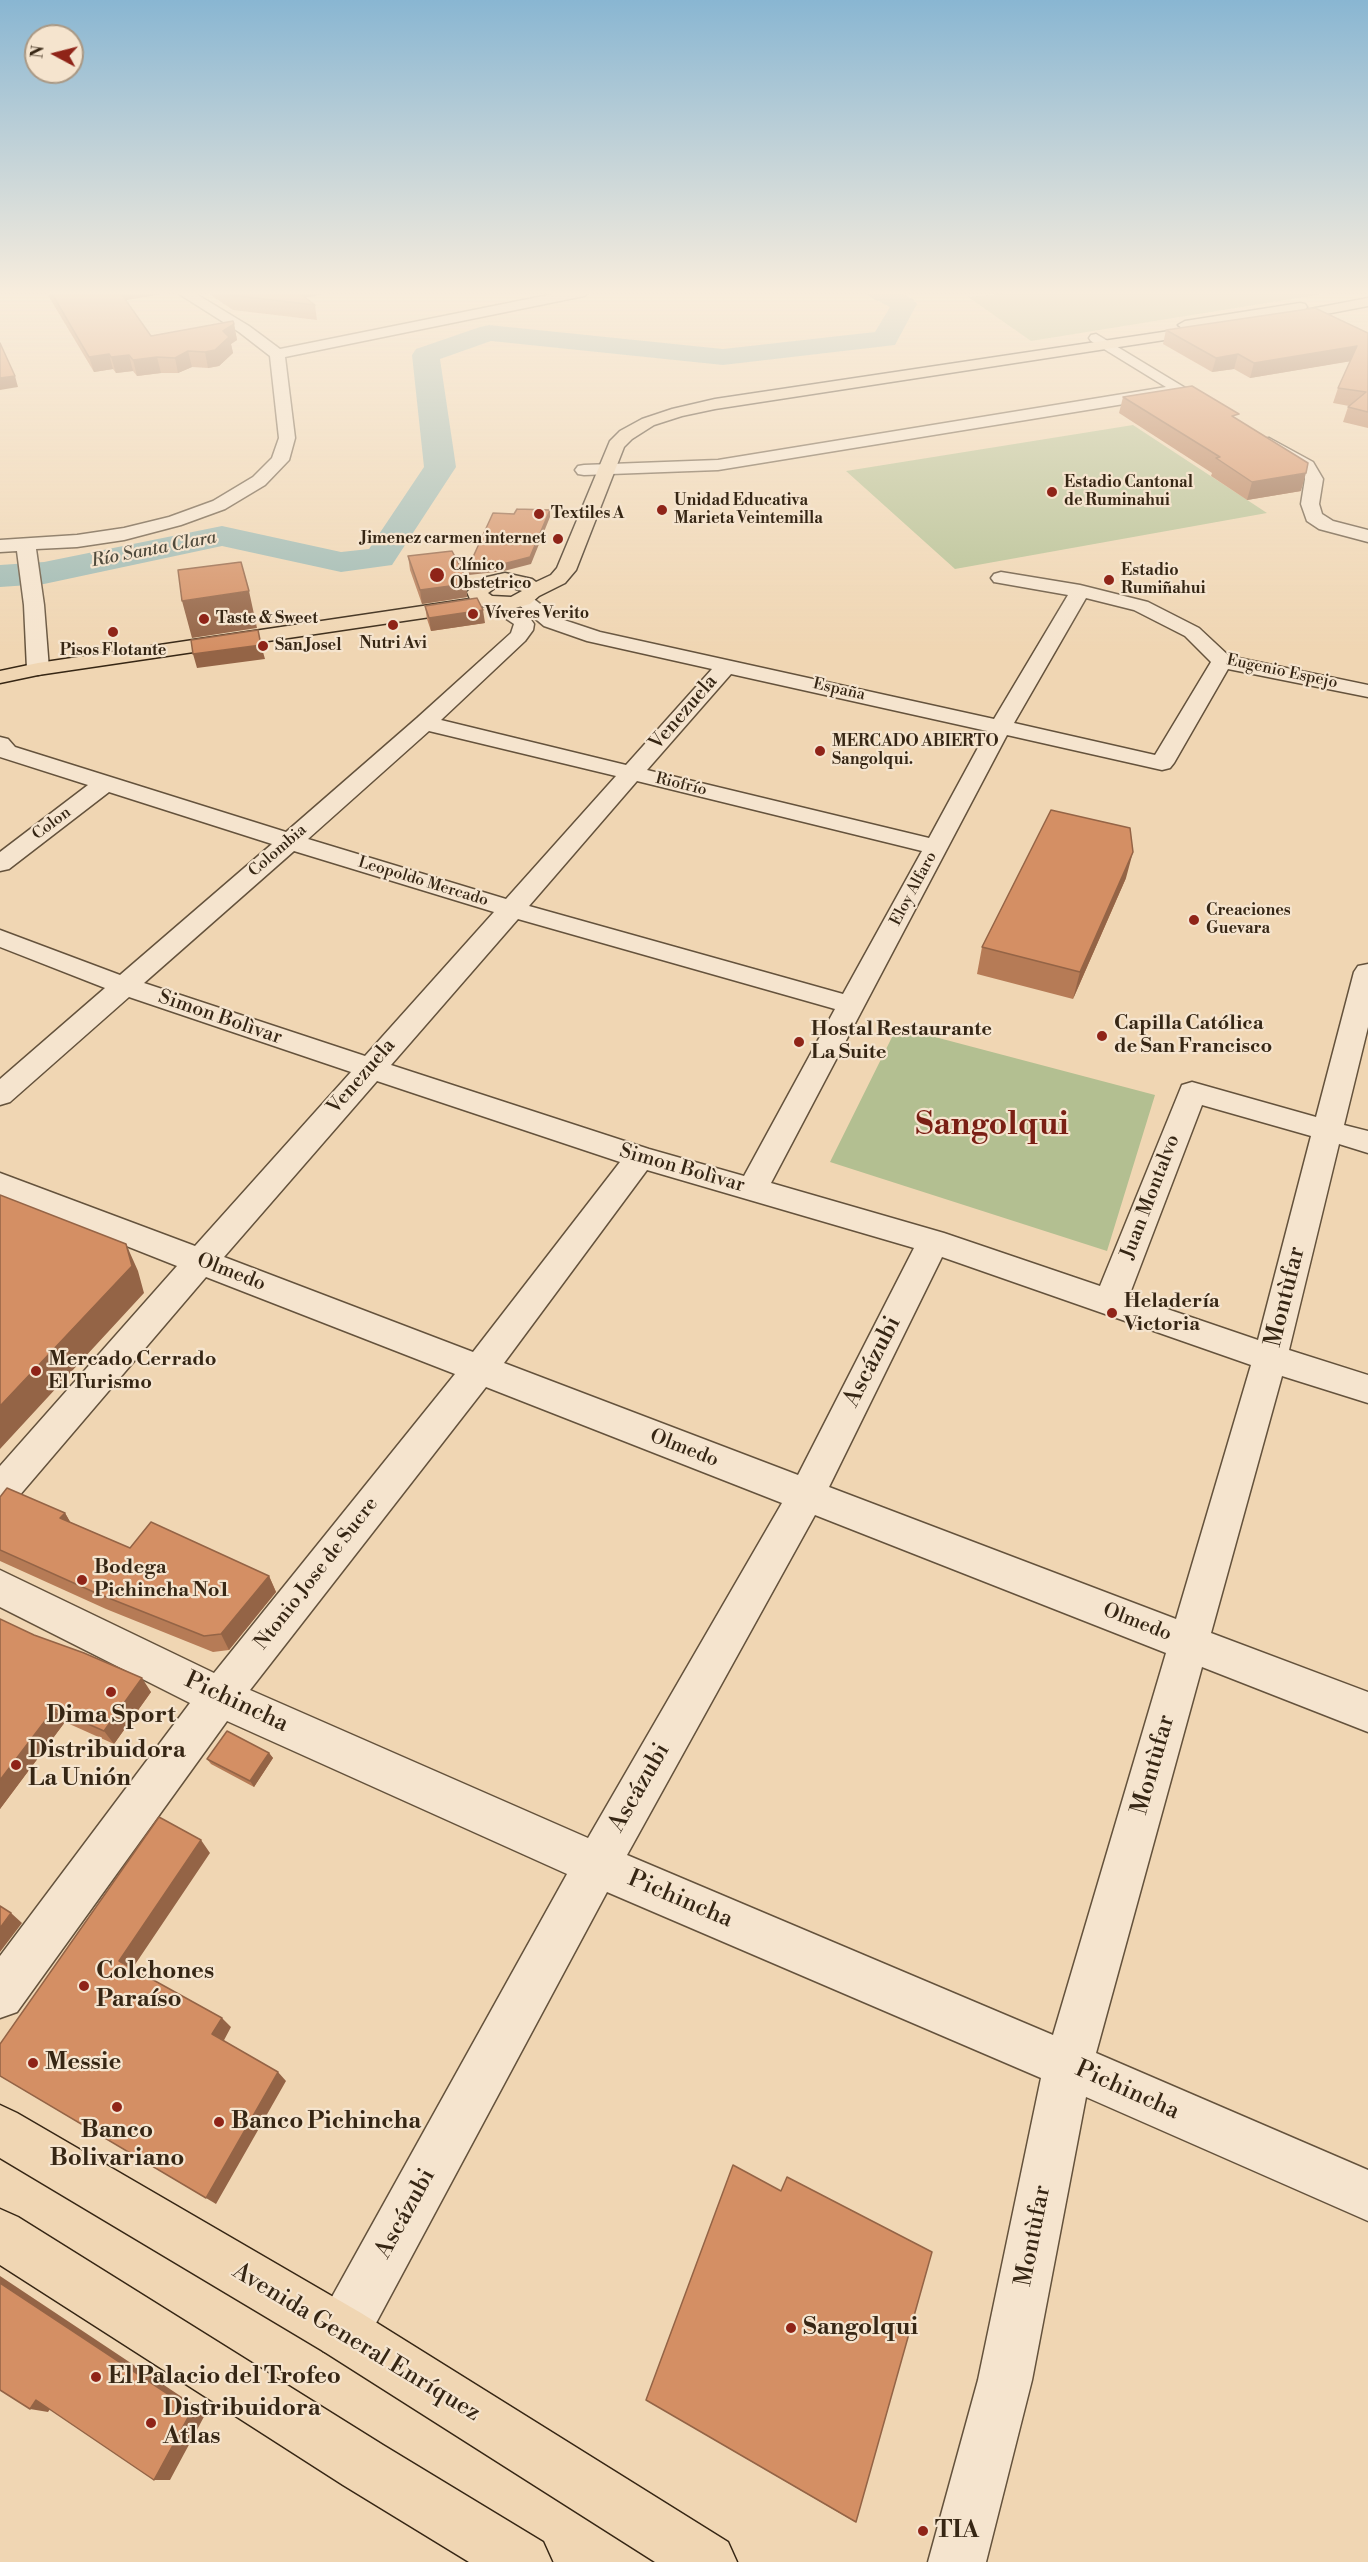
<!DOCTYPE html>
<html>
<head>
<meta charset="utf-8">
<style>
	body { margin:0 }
	#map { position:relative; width:1368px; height:2562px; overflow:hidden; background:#f0d6b3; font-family:"Libre Bodoni",serif }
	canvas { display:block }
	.north { position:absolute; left:24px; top:24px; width:60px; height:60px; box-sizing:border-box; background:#f5e4ce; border:2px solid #a99884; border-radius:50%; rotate:277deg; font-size:16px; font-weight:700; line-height:24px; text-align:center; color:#362614 }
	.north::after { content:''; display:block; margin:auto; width:21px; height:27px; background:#8f2418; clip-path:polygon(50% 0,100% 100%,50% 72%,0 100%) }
</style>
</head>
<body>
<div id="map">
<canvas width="1368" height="2562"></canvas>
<div class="north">N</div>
</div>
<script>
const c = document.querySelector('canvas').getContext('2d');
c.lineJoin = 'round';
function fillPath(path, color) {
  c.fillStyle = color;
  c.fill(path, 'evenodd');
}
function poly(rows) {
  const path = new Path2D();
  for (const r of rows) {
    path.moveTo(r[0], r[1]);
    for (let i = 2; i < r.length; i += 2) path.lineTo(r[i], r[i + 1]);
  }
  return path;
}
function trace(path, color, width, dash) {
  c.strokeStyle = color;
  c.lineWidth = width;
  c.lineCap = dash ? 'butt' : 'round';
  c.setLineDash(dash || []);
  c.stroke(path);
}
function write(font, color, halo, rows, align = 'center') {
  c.font = font + ' "Libre Bodoni",serif';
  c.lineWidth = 4.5;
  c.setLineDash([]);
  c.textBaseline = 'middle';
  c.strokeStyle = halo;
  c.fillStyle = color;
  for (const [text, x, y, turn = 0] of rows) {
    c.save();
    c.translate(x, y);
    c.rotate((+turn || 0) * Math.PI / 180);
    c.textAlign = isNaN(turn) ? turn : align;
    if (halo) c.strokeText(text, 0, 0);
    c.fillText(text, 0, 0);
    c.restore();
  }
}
const green = poly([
	[1020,292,1335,292,1031,341,968,297],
	[1133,425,1267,513,955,569,846,471],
	[897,1027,1155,1095,1107,1251,830,1162]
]);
const river = poly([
	[866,292,899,292,913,299,917,304,895,345,723,365,491,341,440,359,456,467,392,565,341,572,222,546,44,584,0,587,0,565,44,562,222,526,341,552,369,549,424,467,412,355,416,349,480,327,489,325,723,349,875,332,890,307,870,297,866,292]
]);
const minor = poly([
	[176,292,193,292,249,326,280,349,563,292,591,292,584,296,285,357,295,438,289,460,265,485,225,509,181,525,124,540,77,547,36,549,44,605,49,669,45,673,38,675,31,673,27,669,24,605,17,551,0,552,0,540,77,535,124,528,169,517,213,501,253,477,272,458,279,438,270,356,239,332,176,292],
	[1096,334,1197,395,1189,400,1174,393,1167,397,718,470,584,475,578,474,575,470,578,466,584,465,718,460,1166,387,1091,341,1089,338,1091,335,1096,334],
	[1269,438,1313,462,1323,479,1319,504,1322,514,1333,521,1368,530,1368,542,1319,529,1307,521,1301,504,1305,479,1304,473,1263,447,1261,443,1263,439,1269,438],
	[1001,572,1080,585,1148,602,1199,628,1229,656,1368,685,1368,697,1228,669,1174,763,1170,768,1162,770,1007,735,771,1183,944,1233,1100,1286,1182,1085,1192,1082,1316,1117,1354,972,1358,966,1368,964,1368,1027,1344,1125,1368,1131,1368,1153,1339,1144,1289,1350,1368,1375,1368,1403,1282,1376,1211,1633,1368,1692,1368,1732,1202,1667,1096,2053,1368,2170,1368,2221,1086,2097,1032,2380,986,2562,928,2562,978,2380,1041,2078,607,1892,361,2351,342,2359,323,2351,315,2332,323,2313,567,1874,227,1721,17,2012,0,2018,0,1956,190,1703,0,1607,0,1570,214,1673,455,1374,206,1277,13,1503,0,1508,0,1466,177,1266,0,1196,0,1173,195,1246,351,1072,129,997,10,1102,0,1105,0,1079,105,988,0,947,0,930,120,975,272,844,109,792,9,869,0,871,0,852,88,785,0,757,0,737,8,739,15,747,286,832,417,718,511,633,514,624,490,608,487,604,490,600,504,600,527,614,534,624,533,630,525,641,441,720,626,765,712,669,587,641,544,626,513,600,516,596,523,594,530,596,558,618,600,632,994,719,1068,595,994,582,991,578,994,574,1001,572],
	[1086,598,1134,610,1185,636,1211,662,1155,755,1014,723,1086,598],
	[731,674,987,731,929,838,647,770,731,674],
	[429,731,616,776,506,899,308,839,429,731],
	[637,781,922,851,843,994,529,906,637,781],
	[294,851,494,912,365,1056,144,983,294,851],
	[518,919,835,1009,744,1176,649,1149,391,1065,518,919],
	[377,1081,620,1162,473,1352,224,1257,377,1081],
	[1202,1105,1311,1136,1258,1340,1129,1296,1202,1105],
	[647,1170,914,1248,798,1475,504,1363,647,1170],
	[942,1257,1251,1365,1176,1619,829,1487,942,1257],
	[486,1387,782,1503,588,1838,250,1690,486,1387],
	[815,1515,1166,1653,1053,2035,627,1855,815,1515]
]);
const major = poly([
	[1368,298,1368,306,1279,323,1272,319,1274,316,1282,314,1212,325,1217,329,1210,333,715,409,682,416,654,425,632,439,624,447,576,570,565,583,539,596,530,604,511,609,480,606,478,609,471,611,38,675,0,683,0,671,38,663,470,599,467,592,483,578,505,573,532,579,536,582,551,575,557,568,610,441,620,431,642,419,672,409,715,399,1183,329,1178,325,1185,321,1300,303,1305,304,1307,307,1305,310,1368,298],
	[505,585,522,591,511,597,492,596,488,593,496,587,505,585],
	[0,2105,17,2113,361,2313,728,2542,737,2562,655,2562,323,2351,0,2158,0,2105],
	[0,2209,18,2217,383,2445,543,2542,552,2562,469,2562,343,2485,0,2265,0,2209]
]);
const wall = poly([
	[48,292,174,292,126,300,151,336,234,324,237,340,231,344,233,353,219,366,208,368,192,367,178,373,161,373,137,376,133,371,116,373,113,369,94,372,49,297],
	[206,292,334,292,305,298,315,305,317,320,233,310],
	[1166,330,1368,333,1368,428,1343,422,1348,407,1349,406,1333,403,1338,388,1350,361,1250,378,1234,369,1212,372,1163,344],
	[1123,397,1237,419,1301,491,1247,500,1211,476,1212,473,1119,413],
	[408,556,465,576,467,597,422,604,410,570],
	[425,606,485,623,431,631,427,619],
	[1126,878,1073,999,977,974,982,947],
	[0,1497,65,1513,70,1522,130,1548,269,1576,276,1592,229,1650,213,1652,106,1609,0,1561],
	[0,1619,151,1692,114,1744,65,1722,0,1809],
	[269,1753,273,1758,254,1787,211,1764,207,1759],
	[646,2400,856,2522,855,2522]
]);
const shadedWall = poly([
	[118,292,174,292,120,301],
	[290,292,334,292,291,300],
	[234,324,237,340,231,344,233,353,219,366,208,368,205,352,223,331],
	[1357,346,1352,361,1250,378,1254,363],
	[188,351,192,367,178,373,175,358],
	[109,354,113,369,94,372,89,357],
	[1238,354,1234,369,1212,372,1216,358],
	[129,355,133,371,116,373,111,357],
	[157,357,161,373,137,376,133,360],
	[15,376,18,387,0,390,0,378],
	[1306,473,1301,491,1247,500,1252,482],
	[550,510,550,517,531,564,504,571,469,575,468,568],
	[465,576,467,597,422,604,420,590,463,578],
	[249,591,257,628,192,638,182,601],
	[483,610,485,623,431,631,429,618],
	[261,645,265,659,197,668,193,654],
	[1133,852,1126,878,1073,999,1080,972],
	[126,1244,138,1271,144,1293,0,1449,0,1406],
	[65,1513,75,1530,60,1518],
	[269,1576,276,1592,229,1650,221,1634],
	[142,1678,151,1692,114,1744,104,1731],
	[54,1709,65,1722,0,1809,0,1780],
	[269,1753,273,1758,254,1787,250,1781],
	[201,1840,210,1853,130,1972,119,1961],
	[11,1913,22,1923,0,1952,0,1928],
	[222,2018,231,2027,222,2044,212,2034],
	[278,2072,286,2081,216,2204,206,2198],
	[0,2276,206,2413,170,2480,154,2480,0,2283],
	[36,2400,54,2403,48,2412,30,2409]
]);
const building = poly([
	[51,292,120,292,151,336,233,321,234,324,223,331,229,337,215,350,205,352,188,351,175,358,157,357,133,360,129,355,111,357,109,354,89,357,51,292],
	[226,292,298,292,315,305,230,295,226,292],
	[1315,308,1368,333,1368,412,1348,407,1366,392,1338,388,1357,346,1254,363,1238,354,1216,358,1166,330,1315,308],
	[0,343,15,376,0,378,0,343],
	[1192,386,1239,414,1232,416,1308,463,1306,473,1252,482,1216,458,1220,457,1123,397,1192,386],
	[517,509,550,510,530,557,503,564,468,568,493,513,514,514,517,509],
	[452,551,465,576,463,578,465,584,420,590,408,556,452,551],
	[241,562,249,591,182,601,178,570,241,562],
	[477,598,483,610,429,618,425,606,477,598],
	[258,630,261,645,193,654,191,640,258,630],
	[1051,810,1130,828,1133,852,1080,972,982,947,1051,810],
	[0,1195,126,1244,132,1266,0,1406,0,1195],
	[7,1488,65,1513,60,1518,130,1548,151,1522,269,1576,221,1634,204,1636,96,1593,0,1550,0,1497,7,1488],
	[0,1619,34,1635,84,1653,142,1678,104,1731,54,1709,0,1780,0,1619],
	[227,1731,269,1753,250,1781,207,1759,227,1731],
	[159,1817,201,1840,119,1961,222,2018,212,2034,278,2072,206,2198,0,2076,0,2044,159,1817],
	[0,1906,11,1913,0,1928,0,1906],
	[733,2165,781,2191,787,2177,932,2252,856,2522,646,2400,733,2165],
	[0,2283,192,2410,154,2480,36,2400,30,2409,0,2390,0,2283]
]);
const markers = [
	[1052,492,6,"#8f2418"],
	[662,510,6,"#8f2418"],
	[539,514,6,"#8f2418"],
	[558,539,6,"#8f2418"],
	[437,575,8,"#8f2418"],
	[1109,580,6,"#8f2418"],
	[473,614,6,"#8f2418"],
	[204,619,6,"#8f2418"],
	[393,625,6,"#8f2418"],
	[113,632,6,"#8f2418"],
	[263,646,6,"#8f2418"],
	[820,751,6,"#8f2418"],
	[1194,920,6,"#8f2418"],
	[1102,1036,6,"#8f2418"],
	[799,1042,6,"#8f2418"],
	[1112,1313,6,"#8f2418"],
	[36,1371,6,"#8f2418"],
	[82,1580,6,"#8f2418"],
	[111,1692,6,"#8f2418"],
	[16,1765,6,"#8f2418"],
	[84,1986,6,"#8f2418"],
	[33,2063,6,"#8f2418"],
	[117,2107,6,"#8f2418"],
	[219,2122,6,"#8f2418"],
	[791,2328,6,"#8f2418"],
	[96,2377,6,"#8f2418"],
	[151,2423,6,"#8f2418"],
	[923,2531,6,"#8f2418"]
];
const farPoinames = [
	["Estadio Cantonal",1064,483],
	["de Ruminahui",1064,501],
	["Unidad Educativa",674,501],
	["Marieta Veintemilla",674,519],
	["Textiles A",551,514],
	["Jimenez carmen internet",546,539,"right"],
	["Clínico",450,566],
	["Obstetrico",450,584],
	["Estadio",1121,571],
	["Rumiñahui",1121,589],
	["Víveres Verito",485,614],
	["Taste & Sweet",216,619],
	["Nutri Avi",393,644,"center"],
	["San Josel",275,646],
	["Pisos Flotante",113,651,"center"],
	["MERCADO ABIERTO",832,742],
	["Sangolqui.",832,760],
	["Creaciones",1206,911],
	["Guevara",1206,929]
];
const farStreetnames = [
	["Eugenio Espejo",1282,672,12],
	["España",839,690,13],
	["Riofrío",681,785,14],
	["Colon",52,824,-37],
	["Colombia",278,851,-41],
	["Leopoldo Mercado",423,882,17],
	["Eloy Alfaro",914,889,-62]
];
const farWaternames = [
	["Río Santa Clara",154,550,-11]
];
const streetNames = [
	["Venezuela",684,713,-49],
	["Simon Bolìvar",220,1018,19],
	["Venezuela",362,1077,-49],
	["Simon Bolìvar",682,1169,16],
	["Juan Montalvo",1151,1197,-69],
	["Olmedo",231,1273,21],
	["Olmedo",684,1449,21],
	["Ntonio Jose de Sucre",317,1574,-52],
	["Olmedo",1137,1623,21]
];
const poiNames = [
	["Capilla Católica",1114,1024],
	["de San Francisco",1114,1047],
	["Hostal Restaurante",811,1030],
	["La Suite",811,1053],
	["Heladería",1124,1302],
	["Victoria",1124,1325],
	["Mercado Cerrado",48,1360],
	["El Turismo",48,1383],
	["Bodega",94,1568],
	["Pichincha No1",94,1591]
];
const nearStreetnames = [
	["Montùfar",1286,1297,-76],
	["Ascázubi",873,1362,-63],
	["Pichincha",236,1703,25],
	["Montùfar",1154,1765,-74],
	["Ascázubi",640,1788,-60],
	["Pichincha",680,1900,23],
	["Pichincha",1127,2091,24],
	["Ascázubi",406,2214,-61],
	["Montùfar",1034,2236,-79],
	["Avenida General Enríquez",356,2343,31]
];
const nearPoinames = [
	["Dima Sport",111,1716,"center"],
	["Distribuidora",28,1751],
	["La Unión",28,1779],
	["Colchones",96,1972],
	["Paraíso",96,2000],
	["Messie",45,2063],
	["Banco Pichincha",231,2122],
	["Banco",117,2131,"center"],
	["Bolivariano",117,2159,"center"],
	["Sangolqui",803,2328],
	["El Palacio del Trofeo",108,2377],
	["Distribuidora",163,2409],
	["Atlas",163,2437],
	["TIA",935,2531]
];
const townNames = [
	["Sangolqui",992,1126]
];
fillPath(green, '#b3bf91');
fillPath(river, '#9bb8b2');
trace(minor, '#64523c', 3);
trace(major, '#362614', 3);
fillPath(minor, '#f5e4ce');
fillPath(major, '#f0d6b3');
fillPath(wall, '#b67b56');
fillPath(shadedWall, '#946446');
fillPath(building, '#d48f64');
trace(building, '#946446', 1.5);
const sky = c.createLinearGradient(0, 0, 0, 651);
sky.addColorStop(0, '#89b6d2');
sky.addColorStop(0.45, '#f8eddd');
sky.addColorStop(1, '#f8eddd00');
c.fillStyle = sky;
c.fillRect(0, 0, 1368, 651);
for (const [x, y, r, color] of markers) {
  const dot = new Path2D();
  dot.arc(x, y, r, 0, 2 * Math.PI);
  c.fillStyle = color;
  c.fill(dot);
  trace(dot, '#f5e4ce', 2);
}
write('bold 16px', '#362614', '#f5e4ce', farPoinames, 'left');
write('16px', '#362614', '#f5e4ce', farStreetnames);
write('italic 18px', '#4f4a3c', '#f5e4ce', farWaternames);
write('20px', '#362614', '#f5e4ce', streetNames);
write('bold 20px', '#362614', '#f5e4ce', poiNames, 'left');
write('24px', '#362614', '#f5e4ce', nearStreetnames);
write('bold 24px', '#362614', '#f5e4ce', nearPoinames, 'left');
write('bold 32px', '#7a1f14', '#f5e4ce', townNames);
</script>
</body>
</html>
